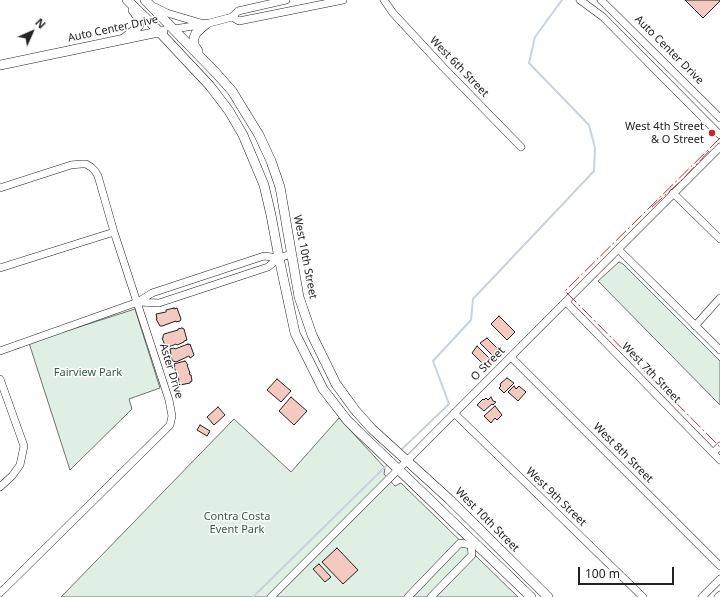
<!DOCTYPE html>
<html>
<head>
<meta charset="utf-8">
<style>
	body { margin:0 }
	#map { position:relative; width:720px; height:597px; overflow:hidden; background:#fff; font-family:"Noto Sans",sans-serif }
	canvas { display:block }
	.north { position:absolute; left:12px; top:12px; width:40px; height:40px; -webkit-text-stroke:3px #fff; paint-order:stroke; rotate:45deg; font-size:11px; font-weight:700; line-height:16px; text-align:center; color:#222 }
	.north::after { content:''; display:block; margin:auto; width:14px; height:18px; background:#222; clip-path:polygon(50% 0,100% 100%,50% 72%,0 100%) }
	.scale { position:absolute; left:578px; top:567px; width:96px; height:18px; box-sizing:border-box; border:2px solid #222; border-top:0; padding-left:5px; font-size:12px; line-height:14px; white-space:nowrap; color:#222; -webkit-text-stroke:3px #fff; paint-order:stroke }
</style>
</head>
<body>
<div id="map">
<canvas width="720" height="597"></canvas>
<div class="north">N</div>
<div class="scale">100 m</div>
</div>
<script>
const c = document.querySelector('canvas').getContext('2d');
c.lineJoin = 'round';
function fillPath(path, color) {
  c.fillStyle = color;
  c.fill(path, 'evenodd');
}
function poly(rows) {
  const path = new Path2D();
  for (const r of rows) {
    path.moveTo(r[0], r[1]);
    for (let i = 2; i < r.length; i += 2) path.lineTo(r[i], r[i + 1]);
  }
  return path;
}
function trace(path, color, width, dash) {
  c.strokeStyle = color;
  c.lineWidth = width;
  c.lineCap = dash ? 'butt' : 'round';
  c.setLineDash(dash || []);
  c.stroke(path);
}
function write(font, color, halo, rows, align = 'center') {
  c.font = font + ' "Noto Sans",sans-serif';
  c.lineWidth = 3;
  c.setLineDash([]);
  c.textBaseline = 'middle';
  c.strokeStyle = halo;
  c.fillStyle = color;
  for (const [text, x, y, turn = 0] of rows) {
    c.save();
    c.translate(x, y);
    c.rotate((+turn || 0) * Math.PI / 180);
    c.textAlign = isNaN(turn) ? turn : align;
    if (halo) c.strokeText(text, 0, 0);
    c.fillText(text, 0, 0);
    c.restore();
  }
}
const green = poly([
	[619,262,623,264,720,361,720,405,598,281,619,262],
	[135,309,160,388,129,399,132,409,70,470,29,343,135,309],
	[339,418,385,468,384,474,395,486,401,483,518,597,61,597,234,419,291,472,339,418]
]);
const stream = poly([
	[400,451,449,404,433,361,471,320,473,299,594,171,595,148,589,125,529,63,535,37,562,0],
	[253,597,389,463]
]);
const building = poly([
	[685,0,720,0,720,1,703,18,685,0],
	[174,308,174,309,177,308,181,319,180,321,176,322,176,321,162,326,160,326,156,319,157,319,156,314,166,312,166,310,174,308],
	[499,316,515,332,507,340,491,324,499,316],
	[182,328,184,329,187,340,184,341,184,342,177,345,176,344,166,348,162,338,163,338,163,336,164,334,178,330,178,329,182,328],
	[487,338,498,349,493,356,480,343,487,338],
	[188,344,188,345,190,344,194,355,193,356,190,358,189,356,176,362,173,361,172,360,170,349,174,348,175,349,188,344],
	[477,346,490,359,483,364,472,353,477,346],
	[185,361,188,365,187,365,190,373,189,373,190,375,191,375,192,381,190,382,190,383,180,385,178,380,179,380,174,367,175,366,174,364,185,361],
	[507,378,514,383,504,393,499,388,501,386,500,385,501,383,507,378],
	[277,379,291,391,281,402,267,390,277,379],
	[514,386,516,389,519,386,526,392,518,401,508,392,514,386],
	[291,397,307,411,294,425,279,411,291,397],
	[491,397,493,401,496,402,493,405,492,404,484,411,477,405,483,399,484,400,486,398,488,400,491,397],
	[495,406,502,415,497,420,495,418,491,423,484,416,495,406],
	[218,407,225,415,214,425,207,417,218,407],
	[200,425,210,431,207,436,197,430,200,425],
	[337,548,358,570,343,584,322,562,337,548],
	[319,564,331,577,325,582,313,569,319,564]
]);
const minor = poly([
	[384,0,393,13,443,67,521,147],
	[580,0,603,17,720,135],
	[601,0,720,118],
	[155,7,167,13,204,24],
	[232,17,239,21,343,0],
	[174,29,206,24,232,17,238,11,286,0],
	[0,188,71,165,81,164,86,164,91,167,95,171,98,176,114,232,169,400,172,416,170,425,163,432,0,593],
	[673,193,720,239],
	[618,249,720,350],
	[0,268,114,232],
	[138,302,159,303,268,267,279,258,291,254],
	[566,302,720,460],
	[695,326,720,298],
	[0,351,138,302,152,293,264,256,279,258],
	[511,357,720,566],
	[0,379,24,446,20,465,12,476,0,487],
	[454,413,643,597],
	[713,453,720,446],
	[271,597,720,147],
	[408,597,460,543,471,545,472,555,431,597],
	[702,597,720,579],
	[718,597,720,595]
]);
const major = poly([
	[127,0,151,23,210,86,229,111,243,135,264,185,271,215,279,258,295,333,323,389,347,420,359,432,399,470,531,597],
	[145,0,216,73,232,91,259,135,271,161,280,187,299,297,312,335,336,384,355,410,372,429,449,499,548,597],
	[126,37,136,29,139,25,138,17,133,10],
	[198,51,194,45,194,38,196,33,206,24],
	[0,65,163,31]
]);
const power = poly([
	[720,138,565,291,720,447],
	[652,207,682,180,711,149]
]);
const markers = [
	[712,133,4,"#c62828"]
];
const streetNames = [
	["Auto Center Drive",113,29,-12],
	["Auto Center Drive",669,50,45],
	["West 6th Street",459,67,46],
	["West 10th Street",305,257,79],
	["O Street",488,364,-45],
	["Aster Drive",171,371,73],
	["West 7th Street",651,373,46],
	["West 8th Street",623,453,45],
	["West 9th Street",556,497,44],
	["West 10th Street",487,520,45]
];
const poiNames = [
	["West 4th Street",704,127],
	["& O Street",704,140]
];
const parkNames = [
	["Fairview Park",88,373],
	["Contra Costa",237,517],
	["Event Park",237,530]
];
fillPath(green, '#e0efe3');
trace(green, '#6f6f6f', 1);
trace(stream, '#c7d3dd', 2);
fillPath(building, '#f3c9c0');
trace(building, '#222', 1);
trace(minor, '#222', 8);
trace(major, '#222', 10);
trace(minor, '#fff', 7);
trace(major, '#fff', 9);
trace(power, '#c62828', 1, [14, 3, 2, 3]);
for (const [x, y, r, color] of markers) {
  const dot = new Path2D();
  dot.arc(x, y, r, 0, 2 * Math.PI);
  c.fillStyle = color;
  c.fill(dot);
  trace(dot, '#fff', 1.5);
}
write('11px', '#222', '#fff', streetNames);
write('11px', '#222', '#fff', poiNames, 'right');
write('11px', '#2f5e38', '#fff', parkNames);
</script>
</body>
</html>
